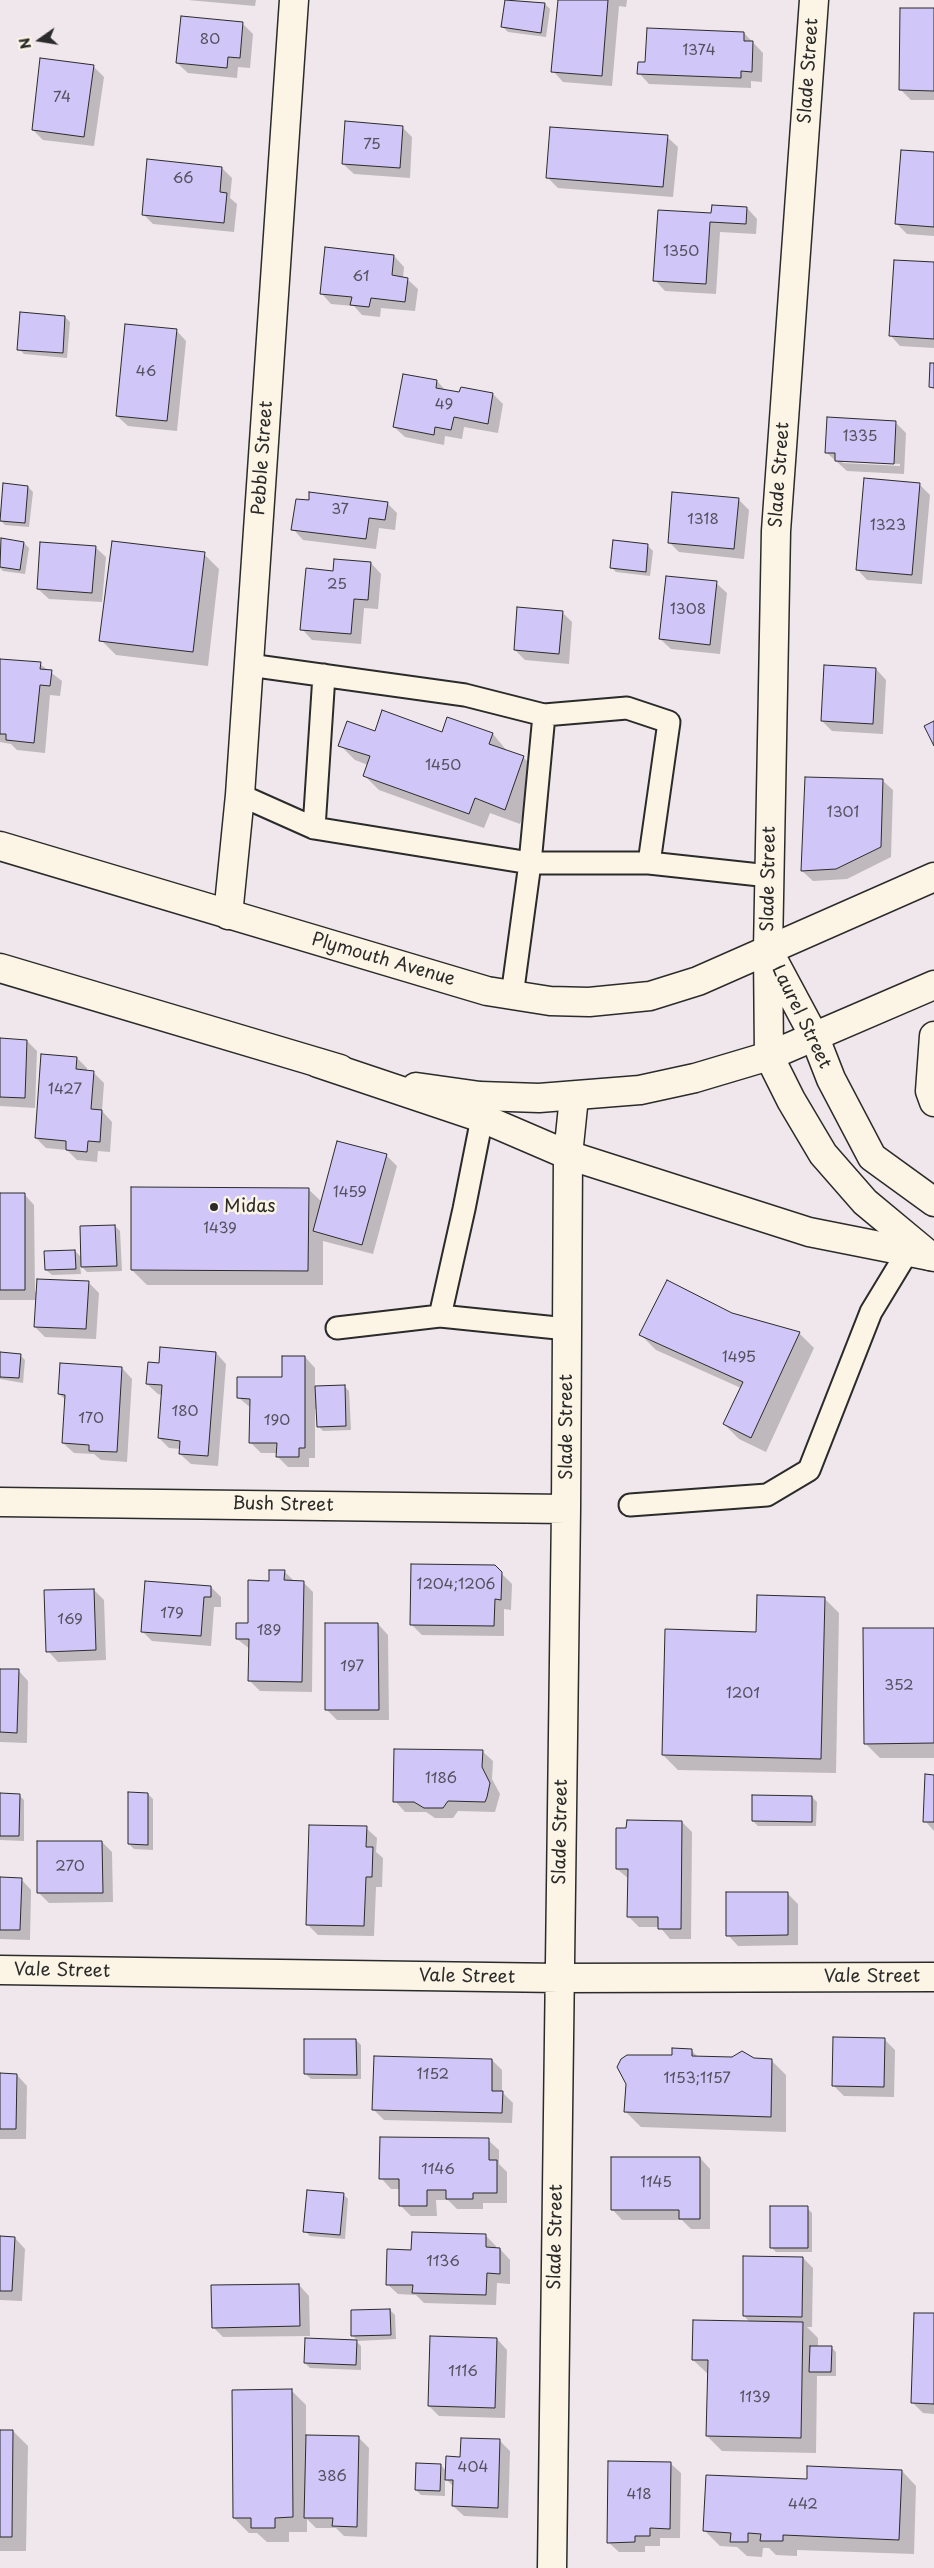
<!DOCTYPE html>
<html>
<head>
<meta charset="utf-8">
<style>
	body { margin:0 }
	#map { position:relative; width:934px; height:2568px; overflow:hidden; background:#efe7eb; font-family:"Playpen Sans",sans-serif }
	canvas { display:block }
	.north { position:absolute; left:15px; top:15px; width:50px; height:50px; -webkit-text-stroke:4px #fcf5e5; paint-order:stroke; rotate:257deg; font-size:14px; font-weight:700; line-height:20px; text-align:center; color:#2b2b2b }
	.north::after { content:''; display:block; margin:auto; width:18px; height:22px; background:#2b2b2b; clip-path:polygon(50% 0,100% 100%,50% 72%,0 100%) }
</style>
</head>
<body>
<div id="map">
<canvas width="934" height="2568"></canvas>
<div class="north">N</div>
</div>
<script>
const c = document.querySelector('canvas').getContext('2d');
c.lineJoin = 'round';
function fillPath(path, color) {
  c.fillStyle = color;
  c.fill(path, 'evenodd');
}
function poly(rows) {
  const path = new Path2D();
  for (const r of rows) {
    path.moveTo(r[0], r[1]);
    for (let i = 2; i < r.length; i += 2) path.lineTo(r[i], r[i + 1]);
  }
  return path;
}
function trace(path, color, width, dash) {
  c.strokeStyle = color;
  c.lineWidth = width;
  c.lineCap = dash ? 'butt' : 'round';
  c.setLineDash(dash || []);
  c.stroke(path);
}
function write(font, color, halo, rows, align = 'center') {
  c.font = font + ' "Playpen Sans",sans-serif';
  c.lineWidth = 5;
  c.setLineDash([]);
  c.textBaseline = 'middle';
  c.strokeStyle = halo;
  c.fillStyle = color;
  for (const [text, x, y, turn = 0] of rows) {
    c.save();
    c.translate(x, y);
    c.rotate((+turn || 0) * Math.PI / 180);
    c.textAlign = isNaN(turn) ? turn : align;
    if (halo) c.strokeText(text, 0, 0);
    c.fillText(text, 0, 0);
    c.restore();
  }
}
const shadow = poly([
	[188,0,256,0,255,6],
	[507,0,545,4,550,9,546,37,508,32,503,27],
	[559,0,627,0,626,7,619,6,612,86,563,82,553,71],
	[934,9,934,100,911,100,900,89],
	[242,23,253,34,250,68,238,67,237,78,188,73,177,63],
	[744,33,763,53,762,82,751,81,751,88,649,84,639,73,646,63],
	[93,66,104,77,94,146,43,140,33,130],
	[402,127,412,137,410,178,354,174,343,164],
	[667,137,678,147,673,197,558,188,547,177],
	[934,154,934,236,907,234,897,224],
	[222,168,232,178,230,198,237,204,234,232,153,224,143,214],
	[747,208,757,219,756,234,720,232,716,294,665,291,655,280,712,214],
	[394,256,404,267,403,278,407,279,418,289,415,311,381,308,380,317,362,315,354,306,331,304,321,293],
	[934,264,934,348,900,346,890,335],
	[65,317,70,322,67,358,24,354,19,349],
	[176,330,186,341,177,431,128,426,117,416],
	[437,381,447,392,493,394,503,404,498,433,464,427,462,439,445,436,444,445,405,437,394,427],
	[895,422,906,433,904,474,847,471,826,452],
	[840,460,900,464,900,466,843,463],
	[919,484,930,495,922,584,867,580,857,569],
	[4,485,28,487,33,492,29,527,5,525,0,520],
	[738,499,749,510,744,559,679,552,669,542],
	[387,503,397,513,395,530,379,528,376,549,303,540,293,529],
	[2,540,24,543,29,548,25,574,3,571,0,568],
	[648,546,653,551,650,576,616,572,611,567],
	[95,547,106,557,102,602,49,599,38,589],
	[204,554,219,569,208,666,116,655,101,640],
	[371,563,381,574,378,609,364,608,361,644,312,640,302,629,334,572],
	[716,583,727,593,720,654,671,649,660,639],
	[562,612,572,622,569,664,525,660,515,650],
	[0,660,40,664,62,681,60,696,50,695,45,753,17,750,11,744,0,742],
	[876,669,886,680,883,734,832,731,822,721],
	[448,719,493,734,507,751,523,757,538,772,520,824,490,813,484,828,379,790,364,775,368,765,355,760,340,745,375,733,443,734],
	[882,780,893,790,891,857,847,879,813,881,802,871],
	[0,1040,27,1041,37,1051,35,1108,0,1106],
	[77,1058,87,1068,87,1072,93,1072,104,1083,102,1111,112,1122,110,1152,98,1151,97,1162,77,1160,67,1150,46,1148,36,1138],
	[386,1155,397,1166,373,1254,323,1241,323,1285,147,1285,132,1270,308,1189,322,1202],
	[0,1194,24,1194,34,1205,35,1292,88,1282,99,1293,96,1339,45,1337,35,1327,37,1300,0,1300],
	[115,1226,120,1231,122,1271,87,1272,80,1265,81,1274,52,1275,46,1270,75,1251,82,1258],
	[732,1314,799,1333,814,1348,766,1452,739,1439,724,1424,741,1388,656,1350,641,1335],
	[0,1353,20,1355,25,1360,23,1383,0,1379],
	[216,1353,226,1364,218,1466,191,1464,180,1454,181,1449,169,1448,159,1438,162,1395,158,1394,147,1384,160,1364],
	[305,1357,315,1368,315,1387,344,1386,349,1391,351,1430,323,1431,318,1426,317,1409,315,1409,315,1458,309,1458,309,1467,288,1467,278,1457,278,1453,261,1453,250,1442,251,1408,239,1398,283,1379],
	[122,1368,132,1379,127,1462,101,1460,94,1454,74,1453,63,1443,66,1400,59,1394],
	[494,1566,512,1584,511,1610,504,1609,504,1636,422,1635,411,1624],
	[284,1571,295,1582,303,1582,313,1592,312,1692,260,1691,249,1680,250,1649,237,1639,250,1624,270,1582],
	[211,1587,221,1597,221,1607,214,1607,211,1646,152,1641,142,1631],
	[94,1590,104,1600,106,1660,58,1662,48,1651],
	[824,1598,839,1613,836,1773,678,1770,663,1755,757,1633],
	[378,1624,388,1635,389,1720,337,1720,326,1709],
	[934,1629,934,1758,880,1758,865,1743],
	[0,1670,18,1670,28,1681,27,1743,0,1742],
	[482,1751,493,1761,492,1779,500,1794,495,1812,458,1811,453,1818,435,1818,426,1812,405,1812,395,1801],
	[934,1776,934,1831,925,1821],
	[148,1794,153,1799,153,1850,134,1849,129,1844],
	[0,1795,19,1795,24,1800,24,1841,0,1840],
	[812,1797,817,1802,816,1826,758,1826,753,1821],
	[682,1822,692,1832,691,1939,670,1939,660,1927,639,1927,628,1916,629,1879,617,1869,628,1829],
	[366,1828,377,1838,376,1852,383,1858,382,1887,376,1887,374,1936,318,1935,307,1924],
	[102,1842,112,1852,113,1902,49,1903,38,1892],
	[0,1879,21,1879,31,1890,30,1940,0,1939],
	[787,1893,798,1904,798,1945,738,1946,728,1935],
	[884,2039,895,2050,894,2097,844,2096,834,2086],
	[356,2040,361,2045,361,2079,311,2079,306,2074],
	[691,2050,698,2057,771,2060,786,2075,786,2132,641,2127,626,2112,673,2056],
	[492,2060,502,2070,502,2092,513,2103,512,2123,384,2120,373,2109],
	[0,2075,17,2075,27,2086,26,2139,0,2139],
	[488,2140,499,2150,499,2164,507,2172,507,2203,483,2203,483,2209,457,2209,448,2200,436,2200,437,2216,411,2216,400,2205,400,2189,391,2189,381,2178],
	[700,2158,710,2169,710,2229,691,2229,682,2220,622,2220,612,2209],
	[343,2194,348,2199,345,2239,310,2236,305,2231],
	[807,2208,812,2213,812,2252,776,2252,771,2247],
	[486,2236,496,2246,496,2249,500,2249,510,2260,510,2284,497,2283,496,2305,424,2303,416,2295,398,2294,387,2284,412,2252],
	[0,2238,15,2238,25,2249,22,2301,0,2300],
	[803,2258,813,2268,812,2327,807,2327,818,2338,818,2347,831,2347,836,2352,836,2376,817,2376,816,2453,722,2451,707,2436,709,2375,693,2360,750,2322,744,2316],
	[299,2285,309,2296,310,2336,223,2337,213,2327],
	[390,2310,395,2315,396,2339,358,2341,353,2336],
	[934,2314,934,2414,923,2413,913,2403],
	[497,2339,507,2350,505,2418,439,2416,429,2406],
	[356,2341,361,2346,361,2370,310,2368,305,2363],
	[291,2390,306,2405,306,2436,358,2437,369,2448,367,2537,344,2536,336,2528,316,2528,307,2519,307,2532,289,2532,289,2542,267,2542,257,2533,249,2533,234,2518],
	[0,2431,13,2431,28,2446,26,2551,0,2551],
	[500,2441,510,2451,508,2518,464,2516,453,2506,454,2487,445,2478,445,2496,421,2495,416,2490,441,2465,447,2472,461,2458],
	[670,2463,681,2473,680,2538,660,2538,660,2546,645,2546,645,2552,619,2552,608,2542],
	[902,2471,916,2486,914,2554,797,2550,797,2556,776,2555,769,2548,763,2548,762,2557,747,2556,737,2547,720,2546,705,2531,808,2480]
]);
const building = poly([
	[505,0,545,3,541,33,501,27,505,0],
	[558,0,608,0,602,76,551,72,558,0],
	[900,8,934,8,934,91,899,90,900,8],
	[181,16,243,22,240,58,228,57,227,68,176,63,181,16],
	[647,28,744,32,744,41,753,41,752,72,741,71,741,78,637,74,638,62,645,62,647,28],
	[40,58,94,65,84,137,32,130,40,58],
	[345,121,403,126,400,168,342,164,345,121],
	[550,127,668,135,663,187,546,178,550,127],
	[901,150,934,152,934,227,895,224,901,150],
	[147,159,222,167,220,192,227,193,224,223,142,215,147,159],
	[712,205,747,207,746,224,710,222,706,284,653,281,658,210,711,213,712,205],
	[325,247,394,255,392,275,408,278,405,302,371,298,369,307,350,305,352,297,320,294,325,247],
	[894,260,934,262,934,339,889,336,894,260],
	[20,312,65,316,63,353,17,350,20,312],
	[125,324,177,329,167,421,116,416,125,324],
	[930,363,934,363,934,388,929,387,930,363],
	[403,374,437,380,436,388,459,392,461,387,493,393,488,424,454,417,451,430,435,427,434,435,393,427,403,374],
	[827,417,896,421,894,464,835,461,835,453,825,453,827,417],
	[864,478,920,483,912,575,856,570,864,478],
	[3,483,28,486,25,523,0,521,3,483],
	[309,492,388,502,385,520,369,518,366,539,291,530,296,499,309,500,309,492],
	[672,492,739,498,734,549,668,543,672,492],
	[1,538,24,542,20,570,0,567,1,538],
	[613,540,648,544,646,572,610,568,613,540],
	[112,541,205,552,193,652,99,641,112,541],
	[40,542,96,546,92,593,37,589,40,542],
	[334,559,371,562,368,600,354,599,351,634,300,630,306,568,333,571,334,559],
	[666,576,717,581,710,645,659,639,666,576],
	[517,607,563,611,559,654,514,650,517,607],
	[0,659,41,662,40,669,52,670,50,686,40,685,34,743,6,740,6,734,0,734,0,659],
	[824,665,876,668,873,724,821,721,824,665],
	[382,710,442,732,447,717,493,733,489,744,524,756,505,810,475,798,469,814,363,776,370,756,338,746,347,721,375,731,382,710],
	[934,721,934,746,924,726,934,721],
	[805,777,883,779,881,847,836,869,801,871,805,777],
	[0,1038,27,1040,25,1098,0,1097,0,1038],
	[41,1054,77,1057,76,1069,94,1071,91,1109,102,1110,100,1142,88,1141,87,1152,66,1150,66,1141,35,1138,41,1054],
	[337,1141,387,1154,362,1245,313,1231,337,1141],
	[131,1187,309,1188,308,1271,131,1270,131,1187],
	[0,1193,25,1193,25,1290,0,1290,0,1193],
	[115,1225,117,1266,81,1267,80,1226,115,1225],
	[75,1250,76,1269,45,1270,44,1251,75,1250],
	[37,1279,89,1281,86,1329,34,1327,37,1279],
	[667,1280,732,1313,800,1332,751,1438,723,1424,743,1382,639,1335,667,1280],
	[160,1347,216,1352,208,1456,179,1454,180,1441,158,1438,162,1385,146,1384,148,1362,159,1363,160,1347],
	[0,1352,21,1354,19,1378,0,1377,0,1352],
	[282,1356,305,1356,305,1448,299,1448,299,1457,276,1457,277,1443,249,1443,250,1399,237,1398,237,1377,282,1377,282,1356],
	[60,1363,122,1367,117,1452,89,1451,89,1445,62,1443,65,1395,58,1394,60,1363],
	[345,1385,346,1426,317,1427,315,1386,345,1385],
	[411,1564,495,1565,502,1572,501,1600,495,1599,494,1626,410,1625,411,1564],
	[269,1570,285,1570,284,1580,304,1581,302,1682,248,1681,249,1639,236,1639,236,1623,248,1623,248,1580,269,1581,269,1570],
	[145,1581,211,1586,211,1597,204,1597,201,1636,141,1632,145,1581],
	[94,1589,96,1650,46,1652,44,1590,94,1589],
	[757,1595,825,1597,821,1759,662,1755,665,1629,756,1632,757,1595],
	[325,1623,378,1623,379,1710,325,1710,325,1623],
	[863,1628,934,1628,934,1743,864,1744,863,1628],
	[0,1669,19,1669,17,1733,0,1732,0,1669],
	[394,1749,483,1750,482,1767,490,1783,487,1797,485,1802,448,1801,443,1808,424,1808,414,1802,393,1802,394,1749],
	[925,1774,934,1775,934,1822,923,1822,925,1774],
	[128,1792,148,1793,148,1845,128,1844,128,1792],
	[0,1793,20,1794,19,1836,0,1836,0,1793],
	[752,1795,812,1796,812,1822,752,1821,752,1795],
	[627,1820,682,1821,681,1929,658,1929,658,1917,627,1917,628,1869,616,1869,616,1828,626,1828,627,1820],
	[309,1825,367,1826,366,1847,373,1847,372,1877,366,1877,364,1926,306,1925,309,1825],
	[37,1841,102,1841,103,1893,37,1893,37,1841],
	[0,1877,22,1878,20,1930,0,1930,0,1877],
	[726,1892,788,1892,788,1935,726,1936,726,1892],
	[833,2037,885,2038,884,2087,832,2086,833,2037],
	[304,2039,356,2039,357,2075,304,2074,304,2039],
	[672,2048,692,2049,692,2056,732,2057,742,2051,754,2058,772,2059,771,2117,624,2112,626,2084,617,2067,621,2059,627,2055,672,2055,672,2048],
	[374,2056,492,2059,492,2091,503,2091,502,2113,372,2110,374,2056],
	[0,2073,17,2074,16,2129,0,2129,0,2073],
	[380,2137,489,2138,489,2160,497,2160,497,2193,473,2193,473,2199,446,2199,446,2190,427,2190,427,2206,399,2206,399,2179,379,2179,380,2137],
	[611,2157,700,2157,700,2219,679,2219,679,2210,611,2210,611,2157],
	[307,2190,344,2193,340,2235,303,2232,307,2190],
	[770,2206,808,2206,808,2248,770,2248,770,2206],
	[412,2232,486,2234,486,2247,500,2248,500,2274,487,2273,486,2295,412,2293,413,2285,386,2285,387,2249,411,2250,412,2232],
	[0,2236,15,2237,12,2291,0,2291,0,2236],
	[743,2256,803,2257,802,2317,743,2316,743,2256],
	[299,2284,300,2326,212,2328,211,2285,299,2284],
	[390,2309,391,2335,351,2336,351,2310,390,2309],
	[914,2313,934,2313,934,2404,911,2403,914,2313],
	[693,2320,803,2322,801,2438,706,2436,708,2360,692,2360,693,2320],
	[430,2336,497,2338,495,2408,428,2406,430,2336],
	[305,2338,357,2340,356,2365,304,2363,305,2338],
	[810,2346,832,2346,831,2372,809,2372,810,2346],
	[292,2389,293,2517,275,2518,275,2528,251,2528,251,2518,233,2518,232,2390,292,2389],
	[0,2430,13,2430,12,2537,0,2537,0,2430],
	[306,2435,359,2436,357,2527,332,2526,333,2518,304,2518,306,2435],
	[461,2438,500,2439,498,2508,452,2506,453,2480,445,2480,446,2456,460,2457,461,2438],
	[608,2461,671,2462,670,2529,650,2528,650,2536,635,2536,635,2542,607,2543,608,2461],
	[416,2463,441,2464,440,2491,415,2490,416,2463],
	[807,2466,902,2470,899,2540,783,2535,783,2541,760,2541,761,2534,748,2533,748,2542,730,2542,731,2533,703,2531,706,2475,807,2479,807,2466]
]);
const service = poly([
	[240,795,314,828,530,863,649,863,669,722,627,708,544,715,465,695,249,665],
	[314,828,324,675],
	[649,863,769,876],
	[512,996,530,863,544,715],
	[440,1316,464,1209,482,1118],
	[337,1328,440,1316,567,1329],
	[630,1505,767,1495,809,1470,871,1312,908,1251]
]);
const minor = poly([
	[228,915,240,795,294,0],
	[768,950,776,531,814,0],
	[0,1502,566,1509],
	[0,1970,559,1978,934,1977],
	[552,2568,566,1509,568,1155,574,1097]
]);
const tertiary = poly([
	[768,950,769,1056,791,1100,823,1154,865,1202,930,1256,934,1257],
	[770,954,815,1038,831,1079,872,1157,934,1202]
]);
const secondary = poly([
	[0,846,487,991,550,1001,589,1002,650,996,698,981,934,877],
	[0,968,340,1069],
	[934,1036,930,1091,934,1102],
	[416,1087,480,1096,539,1098,640,1090,695,1078,769,1056,934,985],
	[568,1155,809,1232,930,1256]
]);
const primary = poly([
	[318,1063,482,1118,568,1155]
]);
const markers = [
	[214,1207,5,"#2b2b2b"]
];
const numberNames = [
	["80",210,40],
	["1374",699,51],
	["74",62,98],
	["75",372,145],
	["66",183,179],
	["1350",681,252],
	["61",361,277],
	["46",146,372],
	["49",444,405],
	["1335",860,437],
	["37",340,510],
	["1318",703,520],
	["1323",888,526],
	["25",337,585],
	["1308",688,610],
	["1450",443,766],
	["1301",843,813],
	["1427",65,1090],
	["1459",350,1193],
	["1439",220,1229],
	["1495",739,1358],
	["180",185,1412],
	["170",91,1419],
	["190",277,1421],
	["1204;1206",456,1585],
	["179",172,1614],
	["169",70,1620],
	["189",269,1631],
	["197",352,1667],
	["352",899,1686],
	["1201",743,1694],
	["1186",441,1779],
	["270",70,1867],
	["1152",433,2075],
	["1153;1157",697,2079],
	["1146",438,2170],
	["1145",656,2183],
	["1136",443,2262],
	["1116",463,2372],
	["1139",755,2398],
	["404",473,2468],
	["386",332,2477],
	["418",639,2495],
	["442",803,2505]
];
const streetNames = [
	["Slade Street",809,71,-86],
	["Pebble Street",263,458,-86],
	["Slade Street",780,475,-86],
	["Slade Street",769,879,-89],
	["Plymouth Avenue",383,960,16],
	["Laurel Street",801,1017,64],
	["Slade Street",567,1427,-90],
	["Bush Street",283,1505,1],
	["Slade Street",561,1832,-89],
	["Vale Street",62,1971,1],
	["Vale Street",467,1977,1],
	["Vale Street",872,1977],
	["Slade Street",556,2237,-89]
];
const poiNames = [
	["Midas",224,1207]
];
fillPath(shadow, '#0003');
fillPath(building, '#d0c6f8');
trace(building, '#2b2b2b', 1);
trace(service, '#2b2b2b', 25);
trace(minor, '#2b2b2b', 31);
trace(tertiary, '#2b2b2b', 31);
trace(secondary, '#2b2b2b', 31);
trace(primary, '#2b2b2b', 31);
trace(service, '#fcf5e5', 21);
trace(minor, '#fcf5e5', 28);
trace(tertiary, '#fcf5e5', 28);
trace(secondary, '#fcf5e5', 28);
trace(primary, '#fcf5e5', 28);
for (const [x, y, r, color] of markers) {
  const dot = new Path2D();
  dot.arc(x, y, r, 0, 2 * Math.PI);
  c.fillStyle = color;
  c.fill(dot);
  trace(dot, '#fcf5e5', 2);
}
write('15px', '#54525e', null, numberNames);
write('18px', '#2b2b2b', '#fcf5e5', streetNames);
write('18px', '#2b2b2b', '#fcf5e5', poiNames, 'left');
</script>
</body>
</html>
